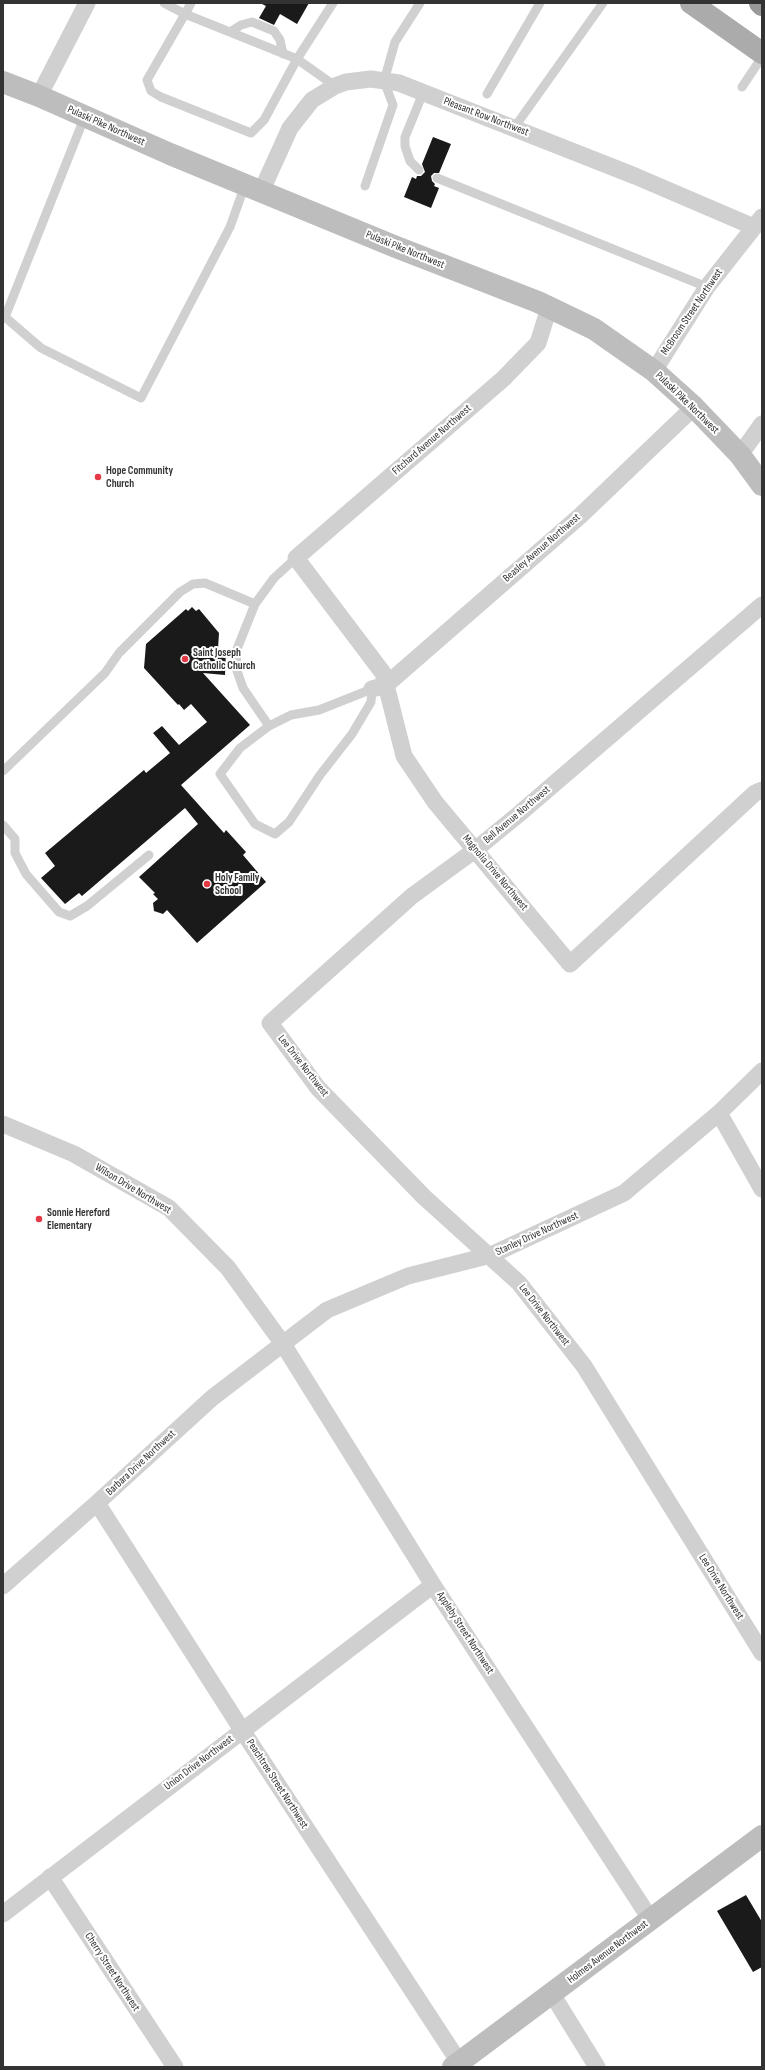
<!DOCTYPE html>
<html>
<head>
<meta charset="utf-8">
<style>
	body { margin:0 }
	#map { position:relative; width:765px; height:2070px; overflow:hidden; background:#fff; font-family:"Sofia Sans Condensed",sans-serif }
	canvas { display:block }
	.frame { position:absolute; inset:0; border:4px solid #333; pointer-events:none }
</style>
</head>
<body>
<div id="map">
<canvas width="765" height="2070"></canvas>
<div class="frame"></div>
</div>
<script>
const c = document.querySelector('canvas').getContext('2d');
c.lineJoin = 'round';
function fillPath(path, color) {
  c.fillStyle = color;
  c.fill(path, 'evenodd');
}
function poly(rows) {
  const path = new Path2D();
  for (const r of rows) {
    path.moveTo(r[0], r[1]);
    for (let i = 2; i < r.length; i += 2) path.lineTo(r[i], r[i + 1]);
  }
  return path;
}
function trace(path, color, width, dash) {
  c.strokeStyle = color;
  c.lineWidth = width;
  c.lineCap = dash ? 'butt' : 'round';
  c.setLineDash(dash || []);
  c.stroke(path);
}
function write(font, color, halo, rows, align = 'center') {
  c.font = font + ' "Sofia Sans Condensed",sans-serif';
  c.lineWidth = 4;
  c.setLineDash([]);
  c.textBaseline = 'middle';
  c.strokeStyle = halo;
  c.fillStyle = color;
  for (const [text, x, y, turn = 0] of rows) {
    c.save();
    c.translate(x, y);
    c.rotate((+turn || 0) * Math.PI / 180);
    c.textAlign = isNaN(turn) ? turn : align;
    if (halo) c.strokeText(text, 0, 0);
    c.fillText(text, 0, 0);
    c.restore();
  }
}
const building = poly([
	[260,3,309,3,297,24,280,14,274,25,259,18,266,6],
	[433,137,451,144,439,173,434,173,431,176,432,181,435,184,434,186,439,188,431,208,404,197,412,177,416,179,417,176,421,176,425,172,422,164],
	[192,607,196,611,199,609,219,633,218,649,226,650,225,675,203,673,250,725,181,785,224,833,226,830,246,852,243,855,266,882,197,943,167,910,163,914,154,911,153,903,158,899,153,894,155,893,139,877,198,824,185,808,82,896,79,893,65,904,41,878,55,866,45,853,144,770,146,773,170,753,153,733,162,726,179,745,207,722,191,704,184,710,179,704,178,705,144,668,146,644,186,609,188,611],
	[746,1895,762,1922,762,1967,753,1972,717,1911]
]);
const service = poly([
	[164,3,185,14,147,80,151,91,161,97,251,133,264,120,297,59,333,3],
	[191,3,185,14,297,59,335,86],
	[230,32,241,25,252,22,274,31,280,40,283,54],
	[742,87,762,57],
	[487,94,540,3],
	[85,116,5,317,41,348,141,398,230,227,245,185],
	[514,128,603,3],
	[419,170,410,161,405,146,405,137,423,93],
	[437,178,707,287],
	[365,186,393,105,384,81,395,42,420,3],
	[372,689,371,702,352,734,320,775,289,822,275,834,255,824,220,774,240,748,269,726,291,715,319,710,372,689],
	[269,726,243,688,236,668,237,649,255,604,274,578,296,558],
	[3,771,105,673,119,653,180,592,193,584,205,583,255,604],
	[3,825,15,839,15,853,26,874,59,912,70,916,87,906,149,855]
]);
const minor = poly([
	[39,96,87,3],
	[261,192,290,128,312,100,335,86,346,82,371,79,399,83,635,176,754,227],
	[549,308,538,343,503,379,296,558,383,673,404,756,435,802,570,964,755,793,762,790],
	[654,371,707,287,762,217],
	[740,455,762,424],
	[762,605,519,814,475,850,412,896,270,1023,318,1088,424,1197,519,1283,584,1366,762,1653],
	[372,689,386,685,580,516,694,407],
	[719,1113,762,1189],
	[3,1124,74,1154,169,1208,228,1268,283,1344,433,1585,651,1920],
	[97,1503,242,1730,459,2062],
	[3,1586,97,1503,212,1398,327,1310,408,1276,491,1255,624,1193,719,1113,762,1071],
	[50,1877,175,2067],
	[3,1914,433,1585],
	[552,1994,597,2067]
]);
const secondary = poly([
	[3,82,39,96,170,154,396,247,538,302,594,329,654,371,694,407,740,455,762,485],
	[453,2067,762,1836]
]);
const primary = poly([
	[691,3,762,53]
]);
const motorway = poly([
	[760,3,762,5]
]);
const markers = [
	[98,477,4,"#e63946"],
	[185,659,4,"#e63946"],
	[207,884,4,"#e63946"],
	[39,1219,4,"#e63946"]
];
const streetNames = [
	["Pleasant Row Northwest",486,117,21],
	["Pulaski Pike Northwest",106,126,24],
	["Pulaski Pike Northwest",405,250,22],
	["McBroom Street Northwest",692,312,-56],
	["Pulaski Pike Northwest",687,403,44],
	["Fitchard Avenue Northwest",432,440,-41],
	["Beasley Avenue Northwest",542,548,-41],
	["Bell Avenue Northwest",517,815,-40],
	["Magnolia Drive Northwest",495,873,50],
	["Lee Drive Northwest",303,1066,52],
	["Wilson Drive Northwest",133,1189,31],
	["Stanley Drive Northwest",537,1234,-25],
	["Lee Drive Northwest",544,1315,52],
	["Barbara Drive Northwest",141,1463,-43],
	["Lee Drive Northwest",721,1587,58],
	["Appleby Street Northwest",465,1633,57],
	["Union Drive Northwest",199,1763,-37],
	["Peachtree Street Northwest",277,1784,57],
	["Holmes Avenue Northwest",608,1952,-37],
	["Cherry Street Northwest",112,1972,57]
];
const poiNames = [
	["Hope Community",106,471],
	["Church",106,484],
	["Saint Joseph",193,653],
	["Catholic Church",193,666],
	["Holy Family",215,878],
	["School",215,891],
	["Sonnie Hereford",47,1213],
	["Elementary",47,1226]
];
fillPath(building, '#1a1a1a');
trace(service, '#d0d0d0', 9);
trace(minor, '#d0d0d0', 17);
trace(secondary, '#bdbdbd', 22);
trace(primary, '#ababab', 22);
trace(motorway, '#9a9a9a', 22);
for (const [x, y, r, color] of markers) {
  const dot = new Path2D();
  dot.arc(x, y, r, 0, 2 * Math.PI);
  c.fillStyle = color;
  c.fill(dot);
  trace(dot, '#fff', 1.5);
}
write('11px', '#333', '#fff', streetNames);
write('bold 11px', '#333', '#fff', poiNames, 'left');
</script>
</body>
</html>
